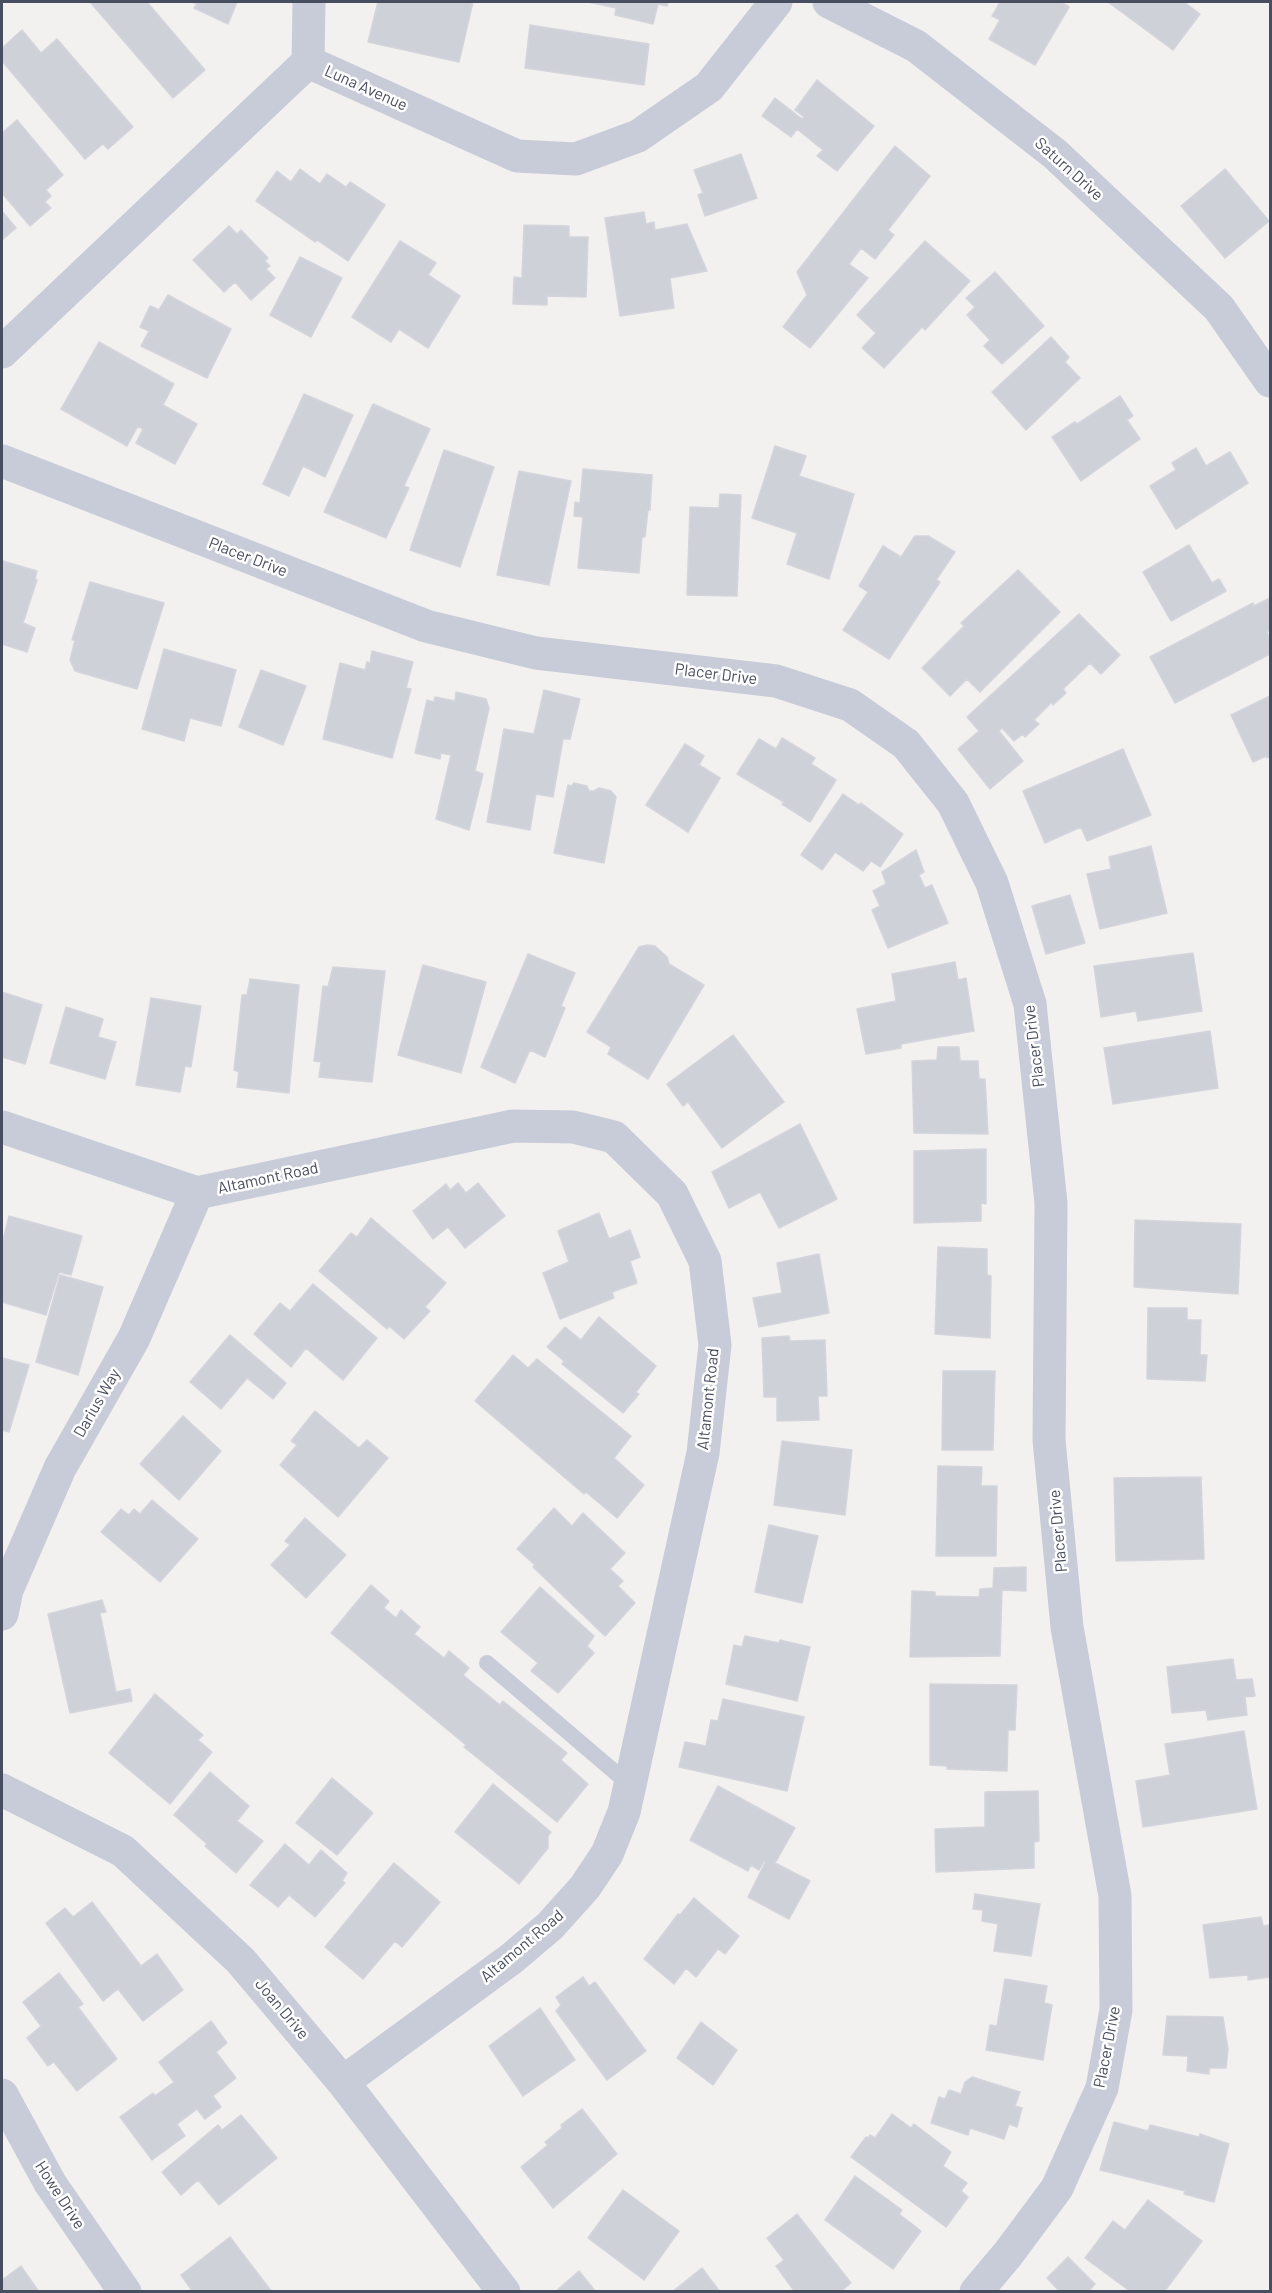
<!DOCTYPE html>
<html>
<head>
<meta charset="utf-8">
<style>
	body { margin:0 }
	#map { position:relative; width:1272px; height:2293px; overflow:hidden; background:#f3f1f0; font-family:Barlow,sans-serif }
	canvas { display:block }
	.frame { position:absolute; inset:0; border:3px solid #474e5f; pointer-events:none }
</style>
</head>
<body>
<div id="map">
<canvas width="1272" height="2293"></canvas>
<div class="frame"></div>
</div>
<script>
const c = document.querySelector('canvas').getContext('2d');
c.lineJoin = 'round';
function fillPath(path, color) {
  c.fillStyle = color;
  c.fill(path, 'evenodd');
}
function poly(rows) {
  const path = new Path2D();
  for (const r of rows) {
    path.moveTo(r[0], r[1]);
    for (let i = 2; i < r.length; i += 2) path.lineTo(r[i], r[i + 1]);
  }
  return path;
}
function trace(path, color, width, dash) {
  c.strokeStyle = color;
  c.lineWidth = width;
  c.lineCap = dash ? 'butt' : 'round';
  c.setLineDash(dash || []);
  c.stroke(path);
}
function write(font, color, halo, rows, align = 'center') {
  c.font = font + ' Barlow,sans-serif';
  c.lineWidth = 5;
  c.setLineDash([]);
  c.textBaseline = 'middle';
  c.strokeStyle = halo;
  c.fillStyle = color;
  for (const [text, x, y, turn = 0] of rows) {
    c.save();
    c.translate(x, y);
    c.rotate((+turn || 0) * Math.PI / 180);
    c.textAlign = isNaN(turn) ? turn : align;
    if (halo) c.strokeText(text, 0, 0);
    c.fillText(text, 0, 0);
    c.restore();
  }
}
const building = poly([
	[90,2,147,2,205,70,173,98,90,2],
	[192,2,237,2,228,24,194,8,197,4,192,2],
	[378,2,473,2,459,62,368,42,378,2],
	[588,2,668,2,667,6,658,4,653,24,615,15,616,8,588,2],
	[1000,2,1061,2,1069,7,1035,65,989,39,1000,20,992,16,1000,2],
	[1108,2,1184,2,1200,14,1173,50,1108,2],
	[530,25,649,44,644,85,525,68,530,25],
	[22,30,41,53,57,39,133,127,108,149,103,144,85,159,2,61,2,48,22,30],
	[817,80,874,126,837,171,817,156,823,150,797,129,791,137,762,116,775,98,802,119,804,117,795,110,817,80],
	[17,120,63,175,46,190,51,196,45,202,51,208,30,226,2,193,2,133,17,120],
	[895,146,930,176,888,230,894,235,875,259,861,248,849,264,868,278,810,348,783,327,807,295,797,272,895,146],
	[741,154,757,198,705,216,698,195,703,193,694,170,741,154],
	[300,169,320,184,327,174,346,187,350,182,385,205,348,261,317,240,315,242,256,201,277,171,291,182,300,169],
	[1225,169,1269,221,1225,258,1181,206,1225,169],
	[2,211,16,228,2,240,2,211],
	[644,212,646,224,654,222,655,230,687,224,707,271,670,278,674,308,620,316,605,218,644,212],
	[524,225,569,226,569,237,588,237,586,297,547,296,547,305,513,304,514,277,522,278,524,225],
	[229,226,237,234,241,230,268,258,265,261,270,266,266,269,275,278,251,300,235,282,224,292,193,260,229,226],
	[400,241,436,263,428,275,460,296,428,348,399,329,391,342,352,317,400,241],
	[925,241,970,281,925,330,922,327,884,368,862,348,876,333,857,315,925,241],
	[300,257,342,278,311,337,270,315,300,257],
	[995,272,1044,326,1002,364,984,346,990,340,967,315,975,307,966,298,995,272],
	[168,295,231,329,207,378,141,346,149,331,140,327,150,306,159,310,168,295],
	[1051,337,1069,357,1065,362,1080,378,1026,430,992,392,1051,337],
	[99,342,174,384,163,405,197,424,175,464,136,443,143,429,138,426,127,446,61,409,99,342],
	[304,394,353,415,325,477,303,466,289,496,263,484,304,394],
	[1120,396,1133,416,1127,420,1140,439,1081,481,1052,437,1075,422,1077,424,1120,396],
	[373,404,430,429,404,486,409,488,386,538,324,512,373,404],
	[775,446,806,456,799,476,854,494,829,579,787,564,797,533,752,518,775,446],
	[1196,448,1206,466,1230,452,1248,483,1176,529,1150,486,1176,470,1172,463,1196,448],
	[444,450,494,467,460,567,410,550,444,450],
	[583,469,652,475,650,510,648,510,645,537,642,537,639,573,578,568,583,517,574,516,575,502,580,503,583,469],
	[519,471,571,481,549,585,497,575,519,471],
	[720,494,741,495,737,596,687,595,690,507,719,508,720,494],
	[915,536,928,536,955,552,936,580,940,582,889,659,843,630,868,592,859,586,883,546,901,557,915,536],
	[1189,545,1212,583,1219,579,1226,591,1171,621,1143,572,1189,545],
	[3,561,37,571,35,579,37,580,23,623,35,628,27,652,2,644,3,561],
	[1018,570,1060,612,980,692,967,679,950,696,922,668,964,626,961,623,1018,570],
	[90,582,164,603,137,689,75,671,70,660,75,640,72,640,90,582],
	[1270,598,1270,630,1267,632,1270,639,1270,654,1175,703,1150,657,1253,603,1254,606,1270,598],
	[1079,614,1120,655,1101,674,1090,663,1063,689,1066,693,1053,705,1052,702,1034,720,1039,724,1025,737,1023,734,1014,741,1002,728,999,731,1023,761,990,789,958,749,979,731,967,717,1079,614],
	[164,649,236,670,221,726,190,718,184,741,142,729,164,649],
	[372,651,413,662,406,688,411,689,392,758,323,739,340,663,365,670,367,662,370,663,372,651],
	[261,670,306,686,283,745,239,727,261,670],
	[544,690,580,699,570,739,563,739,553,797,536,794,530,830,487,822,504,729,534,734,544,690],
	[456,692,486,699,489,708,475,771,483,774,469,830,436,819,451,755,441,753,440,759,415,753,427,700,434,702,435,697,455,701,456,692],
	[1270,696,1270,756,1267,758,1266,756,1253,762,1231,715,1270,696],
	[782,738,815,758,811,764,836,780,810,822,782,804,784,802,737,774,759,739,776,749,782,738],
	[685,744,704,756,699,765,720,778,688,832,646,805,685,744],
	[1123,749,1151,815,1087,841,1081,827,1045,843,1023,791,1123,749],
	[574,783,587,786,589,791,594,791,599,788,611,791,616,797,604,863,554,853,568,785,571,786,574,783],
	[843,794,859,805,861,803,903,834,880,867,871,861,863,871,835,852,822,870,801,855,843,794],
	[1151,846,1167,913,1100,929,1087,874,1111,869,1109,857,1151,846],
	[916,850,924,872,919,875,925,888,932,885,948,923,888,948,872,910,880,906,873,891,886,884,882,872,916,850],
	[1070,895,1085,943,1046,954,1032,906,1070,895],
	[647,945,655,946,667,957,669,964,704,985,648,1079,608,1054,611,1047,587,1032,639,947,647,945],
	[1193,953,1202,1011,1138,1021,1136,1011,1101,1017,1094,966,1193,953],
	[528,954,575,973,561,1006,565,1008,545,1057,530,1050,515,1083,481,1067,528,954],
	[955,962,958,980,966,978,974,1031,901,1044,901,1048,866,1054,857,1009,896,1001,892,974,955,962],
	[423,965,486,982,461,1073,398,1055,423,965],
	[333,967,385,971,372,1082,319,1077,321,1062,314,1061,323,986,328,987,333,967],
	[250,979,299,985,289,1093,237,1087,239,1072,234,1070,242,995,247,995,250,979],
	[2,992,42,1005,25,1064,2,1057,2,992],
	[151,998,201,1006,191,1067,185,1066,180,1092,136,1085,151,998],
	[66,1007,103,1019,98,1037,116,1042,105,1079,50,1063,66,1007],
	[1210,1031,1218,1088,1113,1104,1104,1048,1210,1031],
	[733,1035,784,1102,722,1148,688,1102,683,1106,667,1084,733,1035],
	[938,1047,959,1047,960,1061,978,1061,979,1079,985,1079,988,1134,914,1133,912,1061,937,1060,938,1047],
	[800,1124,837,1199,779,1228,760,1192,729,1208,712,1172,800,1124],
	[986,1149,986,1204,981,1203,981,1221,914,1223,914,1151,986,1149],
	[458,1183,466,1193,478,1183,505,1216,465,1248,448,1227,433,1239,413,1211,446,1184,450,1190,458,1183],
	[599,1213,609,1239,630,1230,640,1257,630,1261,637,1283,612,1292,614,1298,560,1319,543,1273,569,1262,558,1231,599,1213],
	[9,1216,82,1236,71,1275,59,1272,46,1315,2,1302,2,1244,9,1216],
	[371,1218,446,1283,425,1307,430,1311,404,1339,389,1326,387,1329,319,1271,351,1233,357,1237,371,1218],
	[1135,1220,1241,1224,1238,1294,1134,1287,1135,1220],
	[938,1247,987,1249,987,1275,991,1276,990,1338,935,1334,938,1247],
	[819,1254,829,1313,759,1327,753,1298,782,1293,777,1263,819,1254],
	[60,1275,103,1287,78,1375,36,1362,60,1275],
	[313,1284,377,1338,343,1380,306,1348,291,1367,254,1334,280,1303,290,1311,313,1284],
	[1148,1308,1187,1308,1187,1320,1201,1320,1200,1355,1207,1355,1205,1381,1147,1379,1148,1308],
	[599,1317,656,1366,636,1392,639,1394,623,1413,562,1364,564,1361,547,1347,565,1327,581,1340,599,1317],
	[230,1335,286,1383,273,1399,247,1378,221,1409,190,1382,230,1335],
	[789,1336,790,1341,825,1340,827,1396,818,1396,819,1420,777,1421,777,1397,764,1397,762,1338,789,1336],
	[513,1355,528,1368,537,1359,631,1436,614,1458,644,1485,617,1518,586,1492,584,1494,475,1401,513,1355],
	[2,1358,29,1365,9,1432,2,1430,2,1358],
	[943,1371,995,1371,993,1450,942,1450,943,1371],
	[315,1411,359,1448,367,1440,388,1458,338,1517,280,1465,297,1445,291,1441,315,1411],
	[183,1416,221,1451,179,1500,140,1464,183,1416],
	[782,1441,852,1450,845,1515,774,1505,782,1441],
	[938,1466,982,1467,981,1486,997,1486,996,1556,936,1556,938,1466],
	[1201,1477,1204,1559,1116,1561,1114,1478,1201,1477],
	[152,1500,198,1539,160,1582,101,1532,121,1509,129,1515,134,1509,140,1514,152,1500],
	[554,1508,572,1526,583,1513,625,1553,610,1569,623,1581,618,1586,635,1603,605,1636,533,1567,535,1565,517,1549,554,1508],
	[305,1518,346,1555,306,1598,271,1565,290,1545,285,1541,305,1518],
	[769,1525,818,1536,802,1603,755,1592,769,1525],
	[1026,1567,1026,1591,1002,1590,1000,1656,910,1657,912,1591,935,1592,935,1596,979,1597,980,1589,993,1588,994,1568,1026,1567],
	[371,1585,389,1601,384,1608,396,1618,401,1610,420,1627,414,1634,444,1658,449,1651,469,1668,463,1675,500,1705,503,1701,567,1753,561,1760,588,1784,557,1822,464,1747,466,1745,331,1633,371,1585],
	[540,1587,594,1636,587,1646,594,1653,558,1693,531,1671,538,1663,501,1632,540,1587],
	[102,1600,106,1612,100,1613,116,1692,130,1689,132,1701,70,1713,48,1614,102,1600],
	[745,1636,779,1643,780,1640,810,1647,797,1701,726,1684,734,1645,742,1647,745,1636],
	[1233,1659,1236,1680,1252,1679,1255,1696,1245,1697,1247,1715,1208,1720,1206,1710,1172,1713,1167,1667,1233,1659],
	[930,1684,1017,1685,1015,1730,1008,1730,1007,1771,947,1769,947,1766,930,1765,930,1684],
	[155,1694,203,1735,198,1740,212,1752,170,1804,109,1753,155,1694],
	[723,1699,804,1717,787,1791,679,1767,685,1742,706,1746,711,1720,718,1721,723,1699],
	[1244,1731,1257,1809,1143,1827,1136,1781,1170,1775,1165,1744,1244,1731],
	[210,1772,249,1806,237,1821,263,1841,236,1873,205,1846,207,1844,174,1815,210,1772],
	[332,1778,373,1813,337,1855,296,1823,332,1778],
	[493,1784,551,1832,548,1836,548,1848,519,1884,455,1832,493,1784],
	[718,1786,795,1828,775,1863,810,1881,789,1919,748,1897,766,1861,764,1861,759,1870,751,1865,748,1871,690,1840,718,1786],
	[1038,1791,1039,1841,1034,1842,1034,1868,936,1872,935,1829,985,1827,985,1792,1038,1791],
	[285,1844,309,1865,321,1850,347,1873,342,1881,345,1883,315,1917,289,1895,278,1907,250,1885,285,1844],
	[394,1863,440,1902,402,1947,395,1941,363,1979,325,1947,394,1863],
	[975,1894,1040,1904,1031,1956,994,1951,998,1924,982,1921,983,1910,973,1909,975,1894],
	[694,1898,739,1936,725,1954,718,1949,696,1977,686,1968,674,1984,644,1959,678,1914,680,1915,694,1898],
	[92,1902,141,1966,157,1954,183,1990,143,2021,118,1989,103,2001,46,1923,65,1908,73,1917,92,1902],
	[1261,1917,1263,1926,1270,1925,1270,1977,1248,1980,1248,1975,1210,1978,1203,1925,1261,1917],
	[59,1973,83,2004,78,2007,117,2059,77,2091,54,2062,48,2066,27,2038,41,2026,23,2002,59,1973],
	[583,1977,589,1986,595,1982,646,2051,607,2080,556,2011,561,2005,556,1997,583,1977],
	[1005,1979,1047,1986,1044,2003,1052,2005,1043,2060,986,2050,990,2025,997,2026,1005,1979],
	[540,2008,575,2060,523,2096,489,2046,540,2008],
	[1167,2016,1223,2017,1228,2049,1226,2068,1209,2068,1209,2074,1187,2071,1188,2056,1163,2055,1167,2016],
	[211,2021,227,2043,216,2052,236,2078,213,2096,221,2107,205,2119,197,2109,177,2124,185,2136,152,2160,120,2117,153,2093,155,2096,174,2082,159,2062,211,2021],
	[701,2022,737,2050,713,2085,677,2058,701,2022],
	[972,2077,1020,2092,1015,2106,1022,2108,1017,2127,1009,2124,1004,2139,970,2128,968,2135,931,2123,939,2097,945,2099,949,2090,961,2094,965,2082,972,2077],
	[582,2109,617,2154,553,2208,521,2167,548,2145,545,2142,562,2128,561,2125,582,2109],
	[892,2114,911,2128,914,2124,951,2152,943,2166,967,2183,961,2191,968,2197,946,2227,851,2157,866,2137,868,2138,870,2135,875,2138,892,2114],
	[241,2115,277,2158,219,2205,198,2180,181,2195,162,2172,218,2125,222,2130,241,2115],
	[1114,2122,1148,2131,1150,2125,1199,2137,1200,2134,1229,2144,1214,2202,1184,2194,1185,2191,1100,2170,1114,2122],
	[855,2176,902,2210,899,2214,921,2231,893,2269,825,2220,855,2176],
	[623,2190,679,2231,644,2280,588,2238,623,2190],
	[1148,2200,1202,2241,1164,2292,1131,2292,1085,2258,1113,2221,1125,2230,1148,2200],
	[797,2214,851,2283,840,2292,795,2292,776,2266,784,2260,767,2238,797,2214],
	[230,2237,272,2292,193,2292,181,2275,230,2237],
	[1068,2257,1095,2284,1088,2292,1060,2292,1047,2278,1068,2257],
	[21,2266,39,2292,2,2292,2,2280,21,2266],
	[702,2268,720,2292,672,2292,702,2268],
	[579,2271,596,2292,555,2292,579,2271]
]);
const lane = poly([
	[487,1663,630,1785]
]);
const street = poly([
	[829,2,916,46,1055,154,1219,308,1270,381],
	[308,62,309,2],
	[2,352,308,62,517,156,576,159,638,136,709,87,776,2],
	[2,461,426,626,536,653,776,681,850,705,906,744,953,803,992,883,1030,1004,1051,1203,1049,1440,1067,1627,1115,1896,1116,2010,1102,2088,1057,2188,1008,2254,976,2292],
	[2,1127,197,1193,513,1126,573,1127,614,1137,672,1194,705,1261,715,1345,703,1453,624,1812,607,1854,585,1887,550,1926,511,1959,343,2082],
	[2,1614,7,1590,60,1468,134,1338,197,1193],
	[2,1790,123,1851,241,1961,343,2082,504,2292],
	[2,2095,50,2183,125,2292]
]);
const streetNames = [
	["Luna Avenue",366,88,24],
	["Saturn Drive",1069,169,42],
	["Placer Drive",248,557,21],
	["Placer Drive",716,674,7],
	["Placer Drive",1034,1046,-97],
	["Altamont Road",268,1178,-12],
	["Altamont Road",708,1399,-84],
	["Darius Way",97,1403,-60],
	["Placer Drive",1058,1531,-95],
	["Altamont Road",522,1946,-40],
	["Joan Drive",282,2009,50],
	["Placer Drive",1107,2047,-79],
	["Howe Drive",60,2195,57]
];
fillPath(building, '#cfd1d8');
trace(building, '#d4d5dc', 1.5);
trace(lane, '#c7ccd8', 16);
trace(street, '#c7ccd8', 33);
write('16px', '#474e5f', '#fff', streetNames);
</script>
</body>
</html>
